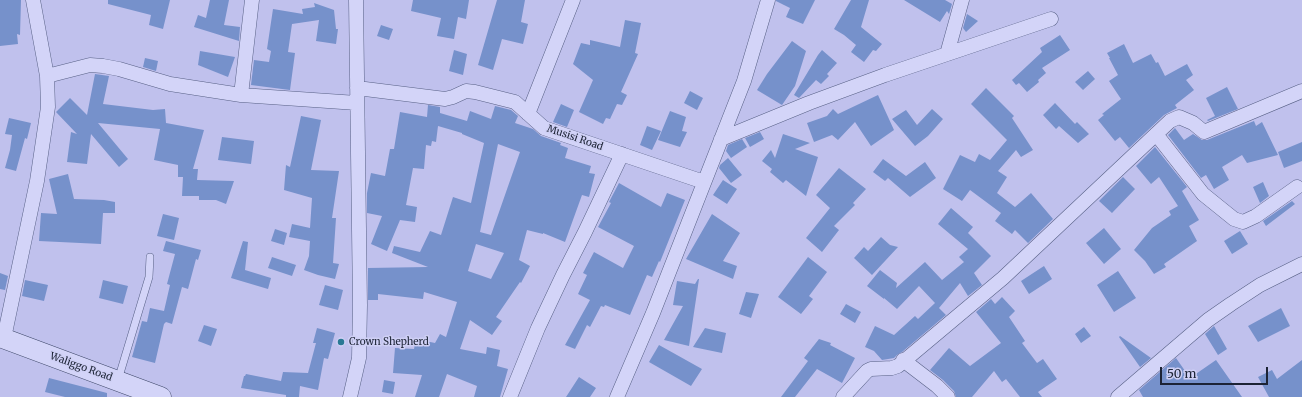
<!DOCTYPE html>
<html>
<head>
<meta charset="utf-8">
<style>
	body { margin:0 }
	#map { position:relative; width:1302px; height:397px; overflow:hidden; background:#c0c1ed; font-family:Merriweather,serif }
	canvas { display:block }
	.scale { position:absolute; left:1160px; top:367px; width:108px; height:18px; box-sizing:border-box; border:2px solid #1c2335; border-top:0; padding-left:5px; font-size:12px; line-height:14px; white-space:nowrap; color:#1c2335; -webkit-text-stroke:3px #cfd0f5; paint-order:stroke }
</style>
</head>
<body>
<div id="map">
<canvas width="1302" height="397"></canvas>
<div class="scale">50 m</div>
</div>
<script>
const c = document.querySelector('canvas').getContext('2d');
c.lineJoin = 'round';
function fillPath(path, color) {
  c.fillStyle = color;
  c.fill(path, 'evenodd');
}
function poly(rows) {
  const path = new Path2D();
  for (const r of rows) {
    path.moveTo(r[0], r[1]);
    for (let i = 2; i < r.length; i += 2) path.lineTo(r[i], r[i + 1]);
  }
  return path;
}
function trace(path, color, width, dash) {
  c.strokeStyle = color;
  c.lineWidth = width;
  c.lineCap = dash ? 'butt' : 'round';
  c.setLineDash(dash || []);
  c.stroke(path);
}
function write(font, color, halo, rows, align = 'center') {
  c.font = font + ' Merriweather,serif';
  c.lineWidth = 3;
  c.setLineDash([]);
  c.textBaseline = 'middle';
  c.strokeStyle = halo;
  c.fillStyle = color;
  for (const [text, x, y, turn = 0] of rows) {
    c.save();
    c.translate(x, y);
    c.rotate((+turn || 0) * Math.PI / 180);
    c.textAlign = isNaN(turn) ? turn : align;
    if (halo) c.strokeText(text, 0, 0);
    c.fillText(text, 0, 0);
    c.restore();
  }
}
const building = poly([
	[0,0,21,0,20,35,17,34,18,44,0,46],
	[108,0,170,0,163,29,149,25,151,15,108,4],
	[210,0,229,0,224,25,240,27,239,41,194,27,198,15,206,18],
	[413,0,469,0,466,19,458,17,454,39,437,36,441,18,411,11],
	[497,0,525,0,521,22,528,24,523,44,502,39,493,70,478,65],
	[776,0,815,0,803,24,786,17,790,8,776,1],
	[851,0,869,0,861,27,882,44,876,51,873,50,864,62,851,52,856,45,844,35,834,29],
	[904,0,945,0,952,4,949,14,947,11,940,22],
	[314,3,334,10,336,29,338,29,336,44,316,41,319,20,292,24,288,52,295,53,290,90,251,85,254,60,269,62,271,51,267,49,273,9,303,14,302,9,315,7],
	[967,14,978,21,966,32,963,28],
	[625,20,641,23,635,53,638,54,621,92,627,95,622,105,617,104,610,119,606,118,603,124,579,112,593,80,573,64,581,43,590,45,590,40,620,47],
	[381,25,393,29,389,40,377,36],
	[1060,35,1070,50,1042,68,1046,73,1038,80,1039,82,1027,92,1019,83,1016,85,1012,80,1042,52,1040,48],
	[792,41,806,51,795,86,782,105,757,90,767,74],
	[1124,44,1133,63,1151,54,1156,63,1158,62,1165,76,1187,64,1193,75,1186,80,1194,90,1175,105,1177,108,1164,115,1129,148,1120,137,1115,141,1098,120,1104,115,1102,114,1121,99,1109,81,1118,75,1109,58,1110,58,1107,53],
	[454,50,467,54,463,75,449,71],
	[822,50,837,63,827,74,829,76,821,84,816,80,799,98,794,95,818,55],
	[200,51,235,57,228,77,198,65],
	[145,58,158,61,156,71,143,67],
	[1088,71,1095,79,1083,90,1075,82],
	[95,74,109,76,103,104,153,110,165,109,166,123,204,130,193,169,198,169,197,180,234,181,226,204,216,200,199,200,199,196,182,196,183,177,178,177,178,165,154,160,160,129,98,123,128,159,119,167,91,134,87,164,67,162,71,132,77,134,56,112,70,98,87,115],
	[1227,87,1238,109,1208,121,1207,120,1215,116,1206,98],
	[986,88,1014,116,1012,118,1033,150,1021,157,1016,150,998,171,1007,177,997,193,1015,207,1031,193,1053,219,1028,243,1015,230,1012,234,995,221,1001,213,970,190,962,201,943,189,960,155,975,162,979,154,990,160,1007,140,971,104],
	[690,91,703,98,697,110,684,103],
	[878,95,894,130,871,146,855,122,838,140,832,135,814,142,807,123,827,116,833,109,838,114],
	[1055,103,1075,124,1077,122,1089,134,1078,143,1059,126,1056,129,1043,115],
	[561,104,574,110,567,127,553,122],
	[428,105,440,107,440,113,467,121,470,111,491,119,495,106,511,110,518,116,515,123,533,129,541,136,561,143,560,145,568,148,565,158,591,166,589,173,595,174,589,197,582,195,565,242,543,233,543,234,527,230,519,260,530,266,521,283,520,282,496,317,502,321,492,335,470,320,460,349,486,354,487,347,500,350,497,366,508,369,500,397,474,397,477,386,447,374,439,397,415,397,422,375,393,373,395,348,414,349,416,339,435,343,440,334,446,337,457,302,424,292,423,299,378,294,378,300,368,300,368,268,428,267,392,253,394,246,420,252,430,231,441,235,453,197,471,203,484,143,462,134,462,133,438,126,436,142,432,141,431,146,426,145,424,169,413,168,406,205,417,207,415,222,400,220,387,251,371,244,382,216,367,213,367,193,371,173,385,176,390,149,394,149,400,112,427,117],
	[498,144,520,152,491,235,480,232],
	[476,244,504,253,491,279,468,271],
	[932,109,943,119,928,136,915,146,892,119,906,110,917,125],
	[670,111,686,117,682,131,687,132,680,147,658,140],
	[301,116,321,120,311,170,339,171,332,218,336,218,333,263,339,264,335,279,318,275,304,270,309,256,310,241,289,237,292,224,310,228,312,198,284,190,286,165,290,167],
	[9,118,31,123,27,139,25,138,16,171,5,168,10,150,12,135,5,134],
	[1254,121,1256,126,1262,122,1278,155,1247,163,1242,155,1222,167,1229,180,1214,189,1206,175,1201,178,1168,135,1175,128,1184,140,1193,134,1202,140,1207,140],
	[647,126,661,131,652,150,640,145],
	[760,132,764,139,750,147,745,138],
	[783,134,810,143,795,149,818,157,806,196,786,180,783,183,770,172,772,169,762,161,771,150,775,158],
	[222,137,254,141,251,164,218,160],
	[742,139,747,147,731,158,726,151,728,145],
	[1302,142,1302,161,1284,168,1278,152],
	[1155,147,1187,187,1182,191,1199,220,1189,226,1197,241,1164,264,1166,267,1154,274,1145,261,1134,250,1152,228,1171,215,1169,211,1178,206,1159,177,1151,184,1136,166],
	[728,158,742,175,731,183,719,168,720,165],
	[883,159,906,176,925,162,936,178,910,197,888,178,885,181,873,172],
	[839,168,866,189,853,203,855,205,834,226,839,230,822,252,806,238,830,208,816,195],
	[68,174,74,199,104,200,115,202,115,213,103,213,101,244,39,241,41,213,57,214,49,179],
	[1123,177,1135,189,1112,213,1099,201],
	[723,180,737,189,727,204,713,195],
	[1263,182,1269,196,1260,203,1253,187],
	[619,183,661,207,667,193,685,200,660,262,659,261,652,277,647,275,630,315,605,305,604,307,601,306,590,327,587,325,575,349,565,345,590,300,578,294,587,275,583,273,594,252,623,268,634,246,598,227,611,203,609,202],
	[1292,201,1295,204,1266,226,1263,221],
	[951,208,973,227,968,233,991,256,974,273,982,285,968,296,960,283,939,308,946,315,902,352,897,355,894,358,882,360,874,351,865,347,875,326,894,335,915,316,918,319,935,303,919,286,897,309,884,298,884,299,867,286,880,270,897,283,896,288,925,262,942,280,964,262,959,257,968,249,938,224],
	[163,214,179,218,174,240,157,236],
	[712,214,740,233,723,261,737,266,733,279,686,259],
	[1104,228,1121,249,1104,264,1086,243],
	[275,229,287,233,284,245,271,241],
	[1240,231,1248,244,1232,254,1224,241],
	[881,237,890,245,898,247,872,275,854,258,864,247,868,251],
	[166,241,201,250,198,260,196,259,188,289,182,287,172,324,166,322,164,324,155,363,132,357,142,321,147,322,150,308,164,311,170,285,167,284,175,254,163,251],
	[243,241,248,242,245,270,271,278,268,289,231,278],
	[272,257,296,265,292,276,268,268],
	[808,257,827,272,809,296,813,299,801,314,778,297],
	[1044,266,1052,279,1029,294,1021,281],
	[1118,271,1136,298,1114,312,1097,285],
	[0,273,8,276,5,290,0,289],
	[698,279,699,279,689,346,664,340,683,306,673,305,677,281,695,284],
	[25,280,48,285,44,301,22,296],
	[103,280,128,286,123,304,99,298],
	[325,285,343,290,338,310,319,305],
	[746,292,759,294,751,318,739,314],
	[1002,297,1015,311,1009,317,1025,341,1022,343,1037,363,1043,359,1057,379,1038,392,1042,397,1020,397,1006,379,1002,382,994,371,972,397,956,397,954,391,943,380,930,370,949,348,970,366,1001,343,976,312,991,299,995,304],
	[846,304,861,312,855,323,840,314],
	[1281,308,1290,326,1258,342,1248,326],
	[204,325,217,329,211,346,198,341],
	[1214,326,1227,349,1218,355,1205,334],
	[1084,327,1091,336,1081,343,1075,334],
	[317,328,335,333,328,359,324,358,318,390,300,386,299,397,286,397,286,395,241,388,244,376,245,376,246,374,281,381,283,372,308,373,316,343,313,343],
	[705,328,726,333,722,353,693,347],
	[1120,336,1151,358,1140,367,1119,337],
	[819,339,831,343,830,345,855,358,842,383,817,369,795,397,781,397,808,361,804,358],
	[659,345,702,369,691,386,649,362],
	[1176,358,1190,378,1216,360,1242,397,1143,397,1139,390],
	[1302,360,1302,397,1269,397,1258,377,1272,370,1277,379],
	[579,377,596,388,590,397,566,397],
	[49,378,107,393,107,397,65,397,45,392],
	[384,380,395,382,393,394,382,392]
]);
const lane = poly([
	[118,380,149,277,150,257]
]);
const street = poly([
	[947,54,962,0],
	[47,76,90,65,103,66,119,69,170,84,241,95,357,103],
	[357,88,445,99,453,97,466,91,475,92,515,102,544,128,704,182],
	[241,95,252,0],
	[528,114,573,0],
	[1156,134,1203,194,1234,219,1243,222,1256,216,1297,187],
	[721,139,809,103,885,75,1051,19],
	[4,338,37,181,48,107,47,76,33,0],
	[903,360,937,386,948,397],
	[350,397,359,358,360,305,356,0],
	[510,397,538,328,563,275,585,232,622,154],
	[617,397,653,313,744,81,768,0],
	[843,397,867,371,871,369,892,368,898,366,1003,278,1170,121,1179,117,1193,123,1204,132,1302,91],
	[1118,397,1208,320,1231,304,1260,285,1302,264]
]);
const secondary = poly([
	[0,337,161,397]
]);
const markers = [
	[341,342,4,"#297894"]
];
const streetNames = [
	["Musisi Road",575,138,19],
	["Waliggo Road",81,367,20]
];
const poiNames = [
	["Crown Shepherd",349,342]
];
fillPath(building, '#7691cb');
trace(lane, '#586186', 8);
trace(street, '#586186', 15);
trace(secondary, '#3c4667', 21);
trace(lane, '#d3d4f8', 7);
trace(street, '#d3d4f8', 14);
trace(secondary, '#d3d4f8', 20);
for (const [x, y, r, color] of markers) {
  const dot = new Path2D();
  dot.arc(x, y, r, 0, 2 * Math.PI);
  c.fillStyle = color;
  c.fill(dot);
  trace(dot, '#cfd0f5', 1.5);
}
write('10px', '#1c2335', '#cfd0f5', streetNames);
write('10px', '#1c2335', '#cfd0f5', poiNames, 'left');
</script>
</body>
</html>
